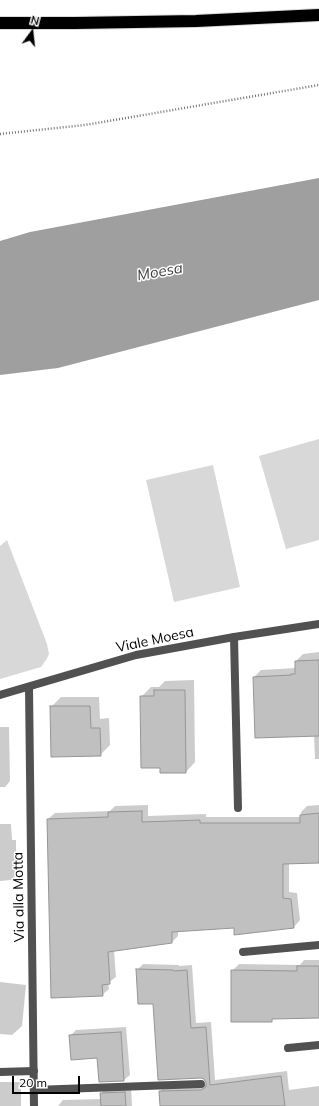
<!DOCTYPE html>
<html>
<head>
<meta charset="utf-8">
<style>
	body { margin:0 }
	#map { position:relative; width:319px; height:1106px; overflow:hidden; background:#fff; font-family:Mulish,sans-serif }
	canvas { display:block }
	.north { position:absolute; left:12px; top:12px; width:40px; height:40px; -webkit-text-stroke:3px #fff; paint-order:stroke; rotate:15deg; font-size:11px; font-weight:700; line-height:16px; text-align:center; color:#000 }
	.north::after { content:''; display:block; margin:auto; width:14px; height:18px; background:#000; clip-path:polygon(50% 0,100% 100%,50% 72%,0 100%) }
	.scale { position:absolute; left:12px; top:1076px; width:68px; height:18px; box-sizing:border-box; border:2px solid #000; border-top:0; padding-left:5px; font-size:12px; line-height:14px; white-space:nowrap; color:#000; -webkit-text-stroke:3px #fff; paint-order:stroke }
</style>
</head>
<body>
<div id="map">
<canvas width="319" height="1106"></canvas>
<div class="north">N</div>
<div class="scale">20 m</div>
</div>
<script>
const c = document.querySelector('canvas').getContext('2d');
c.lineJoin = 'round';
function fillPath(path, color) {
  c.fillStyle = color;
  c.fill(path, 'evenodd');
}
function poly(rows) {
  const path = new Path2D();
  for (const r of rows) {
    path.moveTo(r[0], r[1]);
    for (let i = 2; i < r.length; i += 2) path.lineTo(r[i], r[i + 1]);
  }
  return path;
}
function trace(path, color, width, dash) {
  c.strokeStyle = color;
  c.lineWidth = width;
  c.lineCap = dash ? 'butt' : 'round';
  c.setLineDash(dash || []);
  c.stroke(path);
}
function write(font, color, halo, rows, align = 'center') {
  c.font = font + ' Mulish,sans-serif';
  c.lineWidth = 3;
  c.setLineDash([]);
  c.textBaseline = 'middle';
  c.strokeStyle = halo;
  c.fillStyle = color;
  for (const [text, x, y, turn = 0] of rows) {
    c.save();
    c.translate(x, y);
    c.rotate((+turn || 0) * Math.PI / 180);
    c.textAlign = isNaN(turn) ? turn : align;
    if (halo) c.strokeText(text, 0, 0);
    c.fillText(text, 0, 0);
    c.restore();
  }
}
const green = poly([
	[319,439,319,540,286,549,259,456],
	[213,465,240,587,174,602,146,480],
	[7,540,47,644,49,654,46,660,41,667,0,679,0,546]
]);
const water = poly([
	[319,178,319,300,58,368,0,375,0,241,30,232]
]);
const shadow = poly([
	[319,652,319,759,315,759,314,735,254,677,261,670,296,668,296,661,303,654],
	[194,680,195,762,186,772,161,767,141,697,151,687,159,687,165,681],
	[61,697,99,697,100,719,109,718,110,745,100,755,51,707],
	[0,727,9,727,10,781,5,787,0,787],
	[148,805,148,816,206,814,206,817,301,817,301,812,307,806,319,805,319,869,319,862,289,863,289,892,297,893,300,920,294,927,235,927,178,931,178,936,172,942,114,950,116,977,108,983,109,989,102,995,48,819,55,813,110,811,115,806],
	[0,824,11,824,12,840,16,840,16,875,11,880,0,881],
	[304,960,319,960,319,1016,274,1018,271,1021,232,971,239,964,300,965],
	[143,964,179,965,179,966,192,965,196,1023,211,1022,215,1080,287,1071,289,1090,319,1086,319,1106,161,1106,160,1091,166,1086,208,1084,154,1002,137,970],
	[0,982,26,985,22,1026,12,1035,0,1034],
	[126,1027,130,1075,124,1080,100,1081,98,1057,70,1036,76,1030],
	[0,1082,21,1082,21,1106,0,1106],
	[131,1087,132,1106,58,1106,63,1100,101,1099,101,1094,106,1088]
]);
const building = poly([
	[319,660,319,736,255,738,253,677,291,675,291,674,295,674,295,661,319,660],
	[154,690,185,690,186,773,160,773,160,768,141,768,140,696,154,696,154,690],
	[50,706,90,706,91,728,100,728,101,756,51,757,50,706],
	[142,811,142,822,200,820,200,823,300,823,300,815,319,813,319,863,283,864,283,898,291,899,294,928,234,935,234,928,172,932,172,943,108,952,110,984,102,985,103,996,51,998,47,819,108,817,108,812,142,811],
	[297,966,319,966,319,1018,272,1019,272,1022,231,1022,231,970,297,971,297,966],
	[136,969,173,970,174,971,187,970,191,1028,206,1027,210,1085,281,1076,285,1106,160,1106,159,1091,201,1090,206,1087,206,1083,204,1079,201,1078,158,1080,153,1004,138,1004,136,969],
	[121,1032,124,1081,99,1082,97,1058,71,1060,69,1035,121,1032],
	[125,1092,126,1106,101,1106,100,1093,125,1092]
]);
const path = poly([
	[0,134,85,125,319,85]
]);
const lane = poly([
	[234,637,238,808],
	[243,952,319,945],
	[288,1048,319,1045],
	[0,1072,34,1071],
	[34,1090,201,1084]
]);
const street = poly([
	[29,687,34,1106],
	[0,695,136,655,234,637,319,624]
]);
const highway = poly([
	[0,23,75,23,196,21,319,15]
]);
const streetNames = [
	["Viale Moesa",155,640,-12],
	["Via alla Motta",19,897,-91]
];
const waterNames = [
	["Moesa",160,272,-10]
];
fillPath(green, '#d8d8d8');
fillPath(water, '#9f9f9f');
fillPath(shadow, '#0003');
fillPath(building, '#c0c0c0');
trace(building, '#959595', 1);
trace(highway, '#dbdbdb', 14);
trace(path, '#737373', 2.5, [1, 2]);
trace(lane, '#515151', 8);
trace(street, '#515151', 8);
trace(highway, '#000', 12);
write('14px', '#000', '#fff', streetNames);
write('italic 15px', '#404040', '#fff', waterNames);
</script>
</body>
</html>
